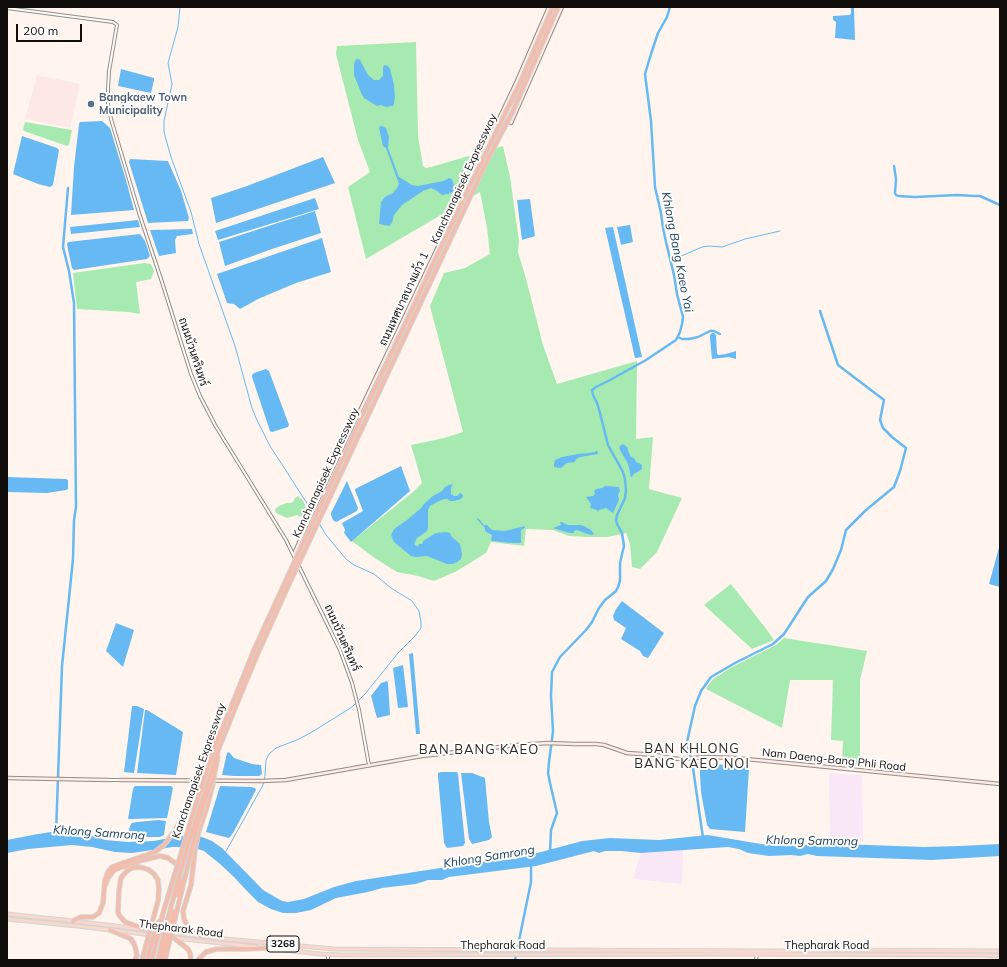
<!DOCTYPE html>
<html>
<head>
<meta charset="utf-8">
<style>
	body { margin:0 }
	#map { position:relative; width:1007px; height:967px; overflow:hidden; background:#fff5ee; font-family:Mulish,sans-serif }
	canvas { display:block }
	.frame { position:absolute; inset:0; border:8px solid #110d0a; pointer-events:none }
	.scale { position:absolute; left:16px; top:24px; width:66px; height:18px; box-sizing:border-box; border:2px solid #110d0a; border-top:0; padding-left:5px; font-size:12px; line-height:14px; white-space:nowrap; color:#110d0a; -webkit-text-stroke:3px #fff; paint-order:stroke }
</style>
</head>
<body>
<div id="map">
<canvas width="1007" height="967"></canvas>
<div class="frame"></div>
<div class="scale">200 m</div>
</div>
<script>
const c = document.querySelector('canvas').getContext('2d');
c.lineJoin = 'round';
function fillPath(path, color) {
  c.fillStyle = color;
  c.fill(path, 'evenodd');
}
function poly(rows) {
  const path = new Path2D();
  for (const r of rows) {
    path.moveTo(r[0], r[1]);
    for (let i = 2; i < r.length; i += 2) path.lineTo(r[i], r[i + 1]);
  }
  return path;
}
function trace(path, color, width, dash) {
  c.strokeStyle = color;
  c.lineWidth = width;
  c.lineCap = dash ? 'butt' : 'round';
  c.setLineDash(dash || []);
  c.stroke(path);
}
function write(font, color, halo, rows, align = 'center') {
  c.font = font + ' Mulish,Sarabun,sans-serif';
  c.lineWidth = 4;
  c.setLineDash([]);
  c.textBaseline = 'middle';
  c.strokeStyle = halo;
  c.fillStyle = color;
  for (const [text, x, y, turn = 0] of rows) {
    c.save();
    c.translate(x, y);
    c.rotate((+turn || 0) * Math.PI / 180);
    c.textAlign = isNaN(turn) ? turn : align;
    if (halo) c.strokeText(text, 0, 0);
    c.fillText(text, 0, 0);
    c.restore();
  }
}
const industrial = poly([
	[829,773,862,775,863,841,830,839],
	[683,850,682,884,634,879,635,871,641,853]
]);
const education = poly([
	[37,75,80,84,70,128,25,119]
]);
const green = poly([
	[416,42,418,136,423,166,426,168,431,167,503,146,510,177,519,241,518,252,525,275,543,345,557,384,637,361,636,439,653,437,649,489,682,498,657,552,640,569,632,567,630,544,626,533,608,537,587,537,569,536,553,530,526,529,524,546,491,542,486,553,457,571,434,581,418,576,397,572,376,559,352,541,413,492,422,483,411,445,444,438,463,432,430,306,444,273,465,268,490,254,487,228,480,192,366,259,348,187,370,172,358,140,336,54,337,46],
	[25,122,72,130,69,145,67,146,24,131,23,130],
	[144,263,151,264,154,271,151,279,136,282,140,314,129,312,77,309,73,273],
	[298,496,304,502,307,511,301,517,297,515,287,518,276,513,275,509,279,506,286,503,291,503,294,501,294,499],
	[731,584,767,630,774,640,752,649,704,605],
	[784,638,867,651,860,680,860,766,842,764,843,741,831,740,833,680,790,680,782,728,706,689,713,679,732,667,776,645]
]);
const water = poly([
	[851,7,854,7,855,40,835,38,836,22,833,20,833,16,849,15,851,14],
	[356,59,358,59,360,60,368,75,374,80,379,80,383,76,383,68,384,65,388,66,390,69,394,85,395,97,394,104,393,106,386,107,381,105,377,106,364,98,362,95,354,75,354,64],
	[121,69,154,78,154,80,151,93,118,86],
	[102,121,110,128,126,180,134,210,71,215,74,167,79,124,80,122],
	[380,126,382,126,386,128,389,137,388,148,399,177,412,185,418,186,443,181,449,178,452,179,454,186,454,191,448,194,442,195,437,191,431,188,423,191,402,205,394,215,392,223,389,226,379,224,381,202,385,197,393,193,397,188,399,184,386,148,383,146,379,128],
	[22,136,57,148,59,150,53,185,50,187,38,184,13,174],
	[323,157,335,183,216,223,211,198,247,186],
	[130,159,168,161,181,191,189,218,188,221,148,223,129,162],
	[315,198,319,209,218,240,215,231],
	[530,199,535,236,522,240,517,200],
	[315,211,321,233,272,249,225,266,219,242],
	[138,220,140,227,71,234,70,227],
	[630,225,633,242,621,245,617,227],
	[613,227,642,357,635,358,605,228],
	[192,229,193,234,177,236,175,240,176,253,159,256,151,233,150,230],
	[140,234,145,241,150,256,147,259,74,270,72,268,68,250,67,244,68,242],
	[322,238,331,272,296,283,258,299,240,309,234,304,227,303,217,274],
	[712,333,714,333,716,335,717,353,718,355,726,354,736,351,736,359,729,357,712,359,710,338,710,335],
	[266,369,269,371,289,425,288,427,272,432,270,431,252,377,252,375,254,373],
	[623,444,627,447,628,449,628,451,631,457,634,458,636,462,641,464,642,466,642,469,634,474,632,477,631,477,628,464,620,450,619,447],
	[597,450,598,454,580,457,576,459,575,462,567,463,561,468,554,467,554,464,555,460,562,457,578,454,589,453,595,452],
	[401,466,410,491,351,542,344,533,345,530,342,523,363,511,355,490,355,489],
	[7,477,66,479,68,480,68,489,66,490,47,493,7,492],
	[347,481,358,508,357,511,336,522,333,520,331,515,331,513],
	[453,484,451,488,451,494,454,496,457,496,460,493,462,494,463,496,461,499,454,501,450,501,447,499,444,499,437,502,430,506,428,510,428,529,426,532,417,538,414,544,416,546,418,546,419,544,422,544,423,543,423,541,436,533,446,532,450,533,451,536,460,544,462,554,461,559,457,562,453,564,447,564,427,556,416,557,411,556,394,542,391,535,394,529,407,520,420,509,425,503,433,496,442,491,445,487,449,485],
	[605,486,619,487,620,491,618,495,619,500,613,513,606,508,599,510,598,512,597,510,590,508,591,504,586,497,593,496,595,494,594,491,596,489,602,488],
	[476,518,479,519,484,525,487,525,492,530,505,531,525,526,525,528,521,530,521,543,511,543,492,541,491,540,492,535,485,531,485,528],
	[560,522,562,522,568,525,580,525,584,526,591,530,594,534,592,535,588,534,577,530,574,531,574,533,570,533,559,530,553,528,561,525],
	[1000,544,1000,587,989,584],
	[622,601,664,633,648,658,643,656,640,651,621,639,626,628,614,620,613,616,616,609],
	[116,623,134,630,123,667,106,651],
	[413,653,420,734,416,734,409,654],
	[403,665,408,707,398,708,393,668],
	[387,681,388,683,390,715,377,718,371,696,381,683],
	[132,706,137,706,144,709,134,773,124,772],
	[145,710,147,710,183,732,176,775,137,773],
	[229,752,234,758,252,764,261,765,262,774,259,776,234,776,222,775,227,753],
	[702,764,734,765,746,767,749,768,745,832,710,829,707,825,701,792,700,774,700,765],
	[441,772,457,772,458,774,465,843,463,846,447,848,444,843,438,776,438,773],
	[461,773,472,773,485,778,489,822,492,837,489,840,472,844,469,839],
	[135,786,171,786,173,788,167,818,132,819,128,819,133,789],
	[220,786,251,787,255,788,256,790,233,833,229,838,206,832],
	[159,820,166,821,164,835,160,837,129,837,128,835,130,826,132,823,137,822],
	[64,830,74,831,88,834,105,840,128,842,154,841,179,836,202,837,212,841,222,848,263,890,282,901,288,902,304,899,334,887,356,881,486,861,515,859,582,841,610,838,659,840,708,835,755,843,776,846,841,844,924,847,960,846,1000,844,1000,856,932,860,817,856,808,854,800,856,791,855,769,856,748,853,739,849,728,847,641,853,622,851,605,851,599,853,594,851,536,866,449,877,442,880,428,880,416,884,382,888,368,892,336,898,311,910,296,913,283,913,271,909,258,902,246,890,234,877,220,864,204,851,191,847,173,847,132,853,115,852,92,847,72,845,28,849,7,853,7,840,38,834]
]);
const stream = poly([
	[180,7,178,27,168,63,172,84,164,121,164,131,165,136,171,157,191,212,199,244,235,346,252,408,256,418,270,446,312,511],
	[670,261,702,247,709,246,722,247,745,239,780,231],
	[225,853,263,785,265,776,266,760,269,754,276,748,299,739,312,732,352,707,365,694,398,653,415,636,421,628,421,622,419,611,412,601,391,588,374,574,354,565,346,559,326,535,319,523]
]);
const canal = poly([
	[894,166,896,179,895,193,896,195,898,196,915,197,957,195,975,196,980,196,1000,205],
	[678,337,682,339,689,339,698,337,710,331,714,331,720,334],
	[56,833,62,666,73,559,74,520,76,507,74,303,69,271,63,247,68,188],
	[703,838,693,768,687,742,695,706,701,691,711,677,735,663,773,644,784,634,808,597,826,581,833,569,841,550,846,530,866,510,894,487,900,471,906,448,892,437,883,428,880,420,884,400,838,365,820,311],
	[550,852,551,830,557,813,550,783,548,773,549,762,553,731,551,696,552,672,560,657,586,630,592,622,599,608,605,600,616,591,618,587,620,581,620,563,624,546,622,533,617,524,616,520,617,515,625,498,626,490,625,479,623,472,608,445,600,413,597,403,593,395,592,390,596,387,610,380,646,360,676,340,680,332,682,324,683,317,677,294,674,275,666,242,663,228,661,213,655,187,651,121,645,74,651,54,658,33,667,17,670,7],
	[515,960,531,882,531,865]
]);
const tertiary = poly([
	[7,8,113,22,117,25,109,71,108,89,108,105,111,119,140,216,161,279,191,374,200,396,215,425,286,540,340,650,352,683,359,710,369,765],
	[108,780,120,780],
	[328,960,328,954],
	[756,960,757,954]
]);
const secondary = poly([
	[501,119,511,123,562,7],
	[294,554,325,484,517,81,549,7],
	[7,778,108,780],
	[120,780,262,781,286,780,422,756,517,745,548,743,574,744,596,744,604,745,627,753,656,755,669,758,681,759,708,757,736,758,1000,784]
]);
const primary = poly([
	[7,914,73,921,225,939,334,949,774,951,841,950,1000,951],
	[7,919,77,926,169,937],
	[175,938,257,947],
	[266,948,321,954,342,955,740,954,981,955,1000,956]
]);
const motorway = poly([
	[219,748,240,696],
	[138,867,132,868,127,871,124,874,121,878,119,890,118,912,119,915,125,922,144,929],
	[104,888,108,878,112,873,114,870,139,861,160,856,168,858,175,863,179,869,181,881],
	[73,921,81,917,93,917,99,913,103,903,105,880,108,872,112,867,123,863],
	[110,930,131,939,134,944,136,950,137,956,135,960],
	[201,936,192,931,188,927,184,919,183,911,191,885,195,850,199,831,206,810,213,784],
	[174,938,188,949,190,953,191,960],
	[198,960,206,952,217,949,246,949,267,948]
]);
const motorwayBridge = poly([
	[240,696,258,653,289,584,336,484,486,163,513,111,558,7],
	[123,863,155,852,164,845,168,840,184,816,190,806,214,742,219,732],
	[138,867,144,868,149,870,154,874,158,880,159,889,158,901,142,960],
	[178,896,181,881],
	[147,960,152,941,159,921],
	[152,960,163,913,199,794,215,747,254,650,310,528,463,200,522,79,553,7],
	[158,960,164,933,186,851,219,748],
	[161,960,174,911],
	[165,960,199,819,207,794,213,781,218,756]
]);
const markers = [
	[91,104,4,"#5c6f8a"]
];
const shields = [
	[283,944,32]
];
const shieldNames = [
	["3268",283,944]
];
const serviceNames = [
	["Bangkaew Town",99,98],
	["Municipality",99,111]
];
const streetNames = [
	["Kanchanapisek Expressway",464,179,-65],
	["ถนนเทศบาลบางแก้ว 1",404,299,-65],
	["ถนนบัวนครินทร์",193,352,72],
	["Kanchanapisek Expressway",326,473,-65],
	["ถนนบัวนครินทร์",342,638,66],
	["Nam Daeng-Bang Phli Road",834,760,6],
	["Kanchanapisek Expressway",199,771,-71],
	["Thepharak Road",181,929,7],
	["Thepharak Road",503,946],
	["Thepharak Road",827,946]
];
const waterNames = [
	["Khlong Bang Kaeo Yai",677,252,79],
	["Khlong Samrong",99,833,4],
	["Khlong Samrong",812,841,1],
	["Khlong Samrong",489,857,-9]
];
const quarterNames = [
	["BAN KHLONG",692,749],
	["BANG KAEO NOI",692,764],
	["BAN BANG KAEO",479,750]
];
fillPath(industrial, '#f9e7f8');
fillPath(education, '#fde8e6');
fillPath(green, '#a7eab1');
fillPath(water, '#66b9f3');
trace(stream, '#66b9f3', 1);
trace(canal, '#66b9f3', 2.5);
trace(tertiary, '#978c84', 4);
trace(secondary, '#978c84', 4.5);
trace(primary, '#d4d3d3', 5);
trace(motorway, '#d4d3d3', 5.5);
trace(tertiary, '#fff', 2);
trace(secondary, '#fcebe6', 2.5);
trace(primary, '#f8d7cc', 3);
trace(motorway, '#f4bcaa', 3.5);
trace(motorwayBridge, '#d4d3d3', 5.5, []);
trace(motorwayBridge, '#f4bcaa', 3.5);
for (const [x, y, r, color] of markers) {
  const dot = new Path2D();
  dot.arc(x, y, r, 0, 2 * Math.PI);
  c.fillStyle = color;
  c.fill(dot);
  trace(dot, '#fff', 1.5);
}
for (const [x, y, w] of shields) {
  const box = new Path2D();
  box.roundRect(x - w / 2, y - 8, w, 16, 3);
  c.fillStyle = '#fff';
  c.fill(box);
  trace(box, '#110d0a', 1);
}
write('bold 10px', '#110d0a', null, shieldNames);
write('bold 11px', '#4e5e75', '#fff', serviceNames, 'left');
write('11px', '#110d0a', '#fff', streetNames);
write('italic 12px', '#1f425a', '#fff', waterNames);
c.letterSpacing = '1px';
write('13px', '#342b24', '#fff', quarterNames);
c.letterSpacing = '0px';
</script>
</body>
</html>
